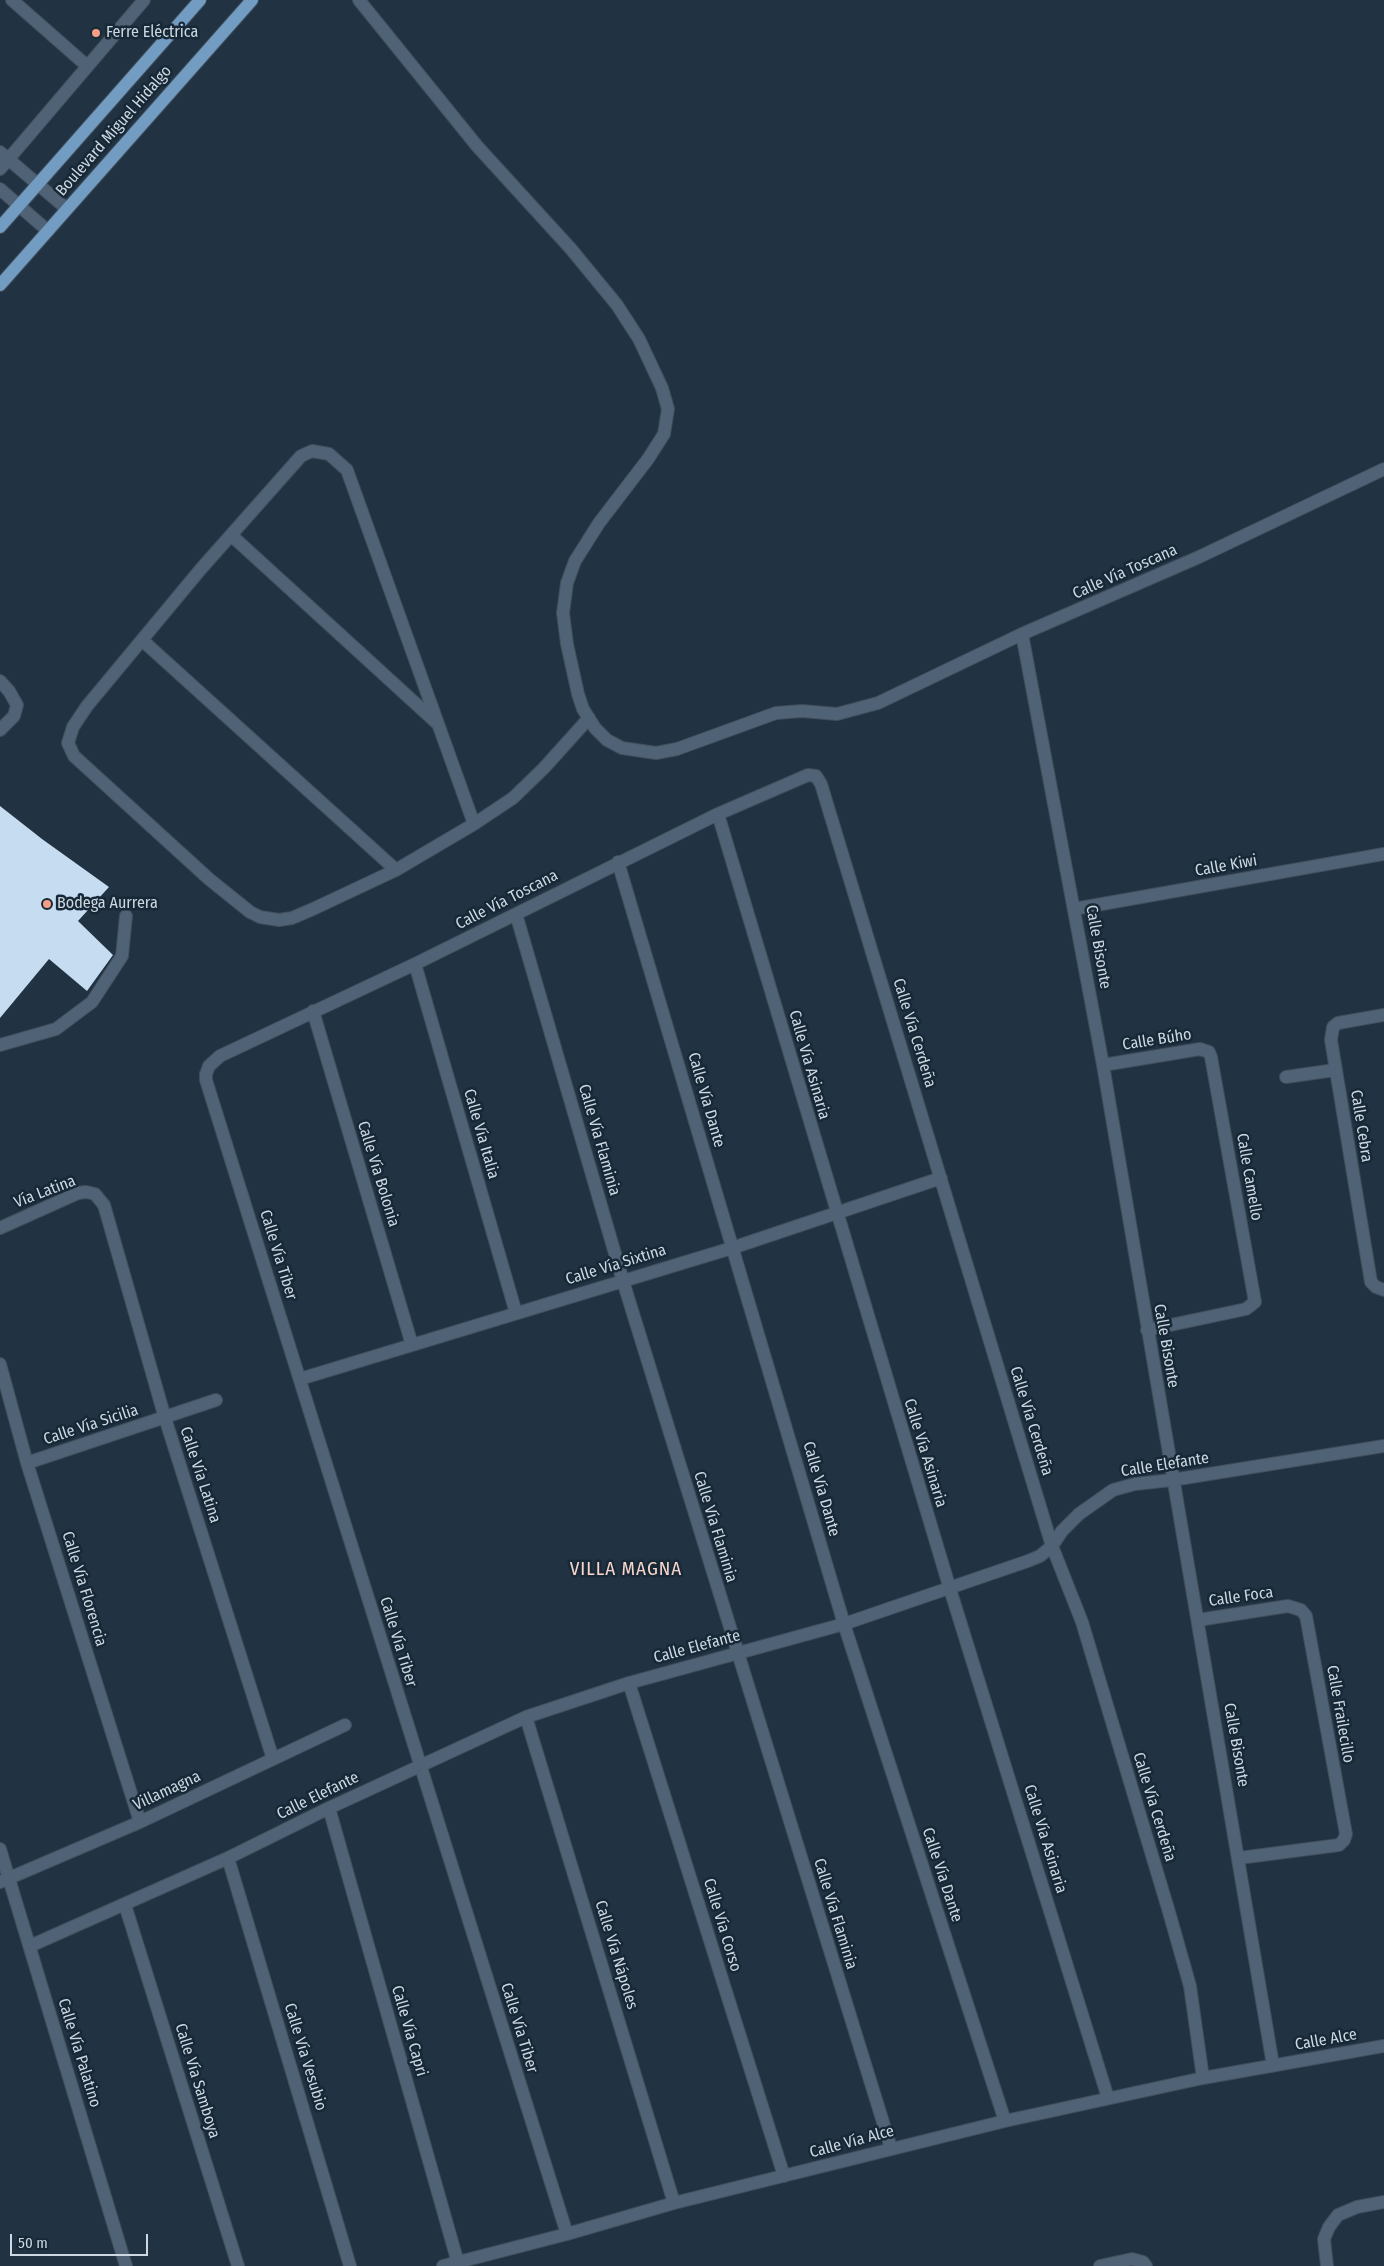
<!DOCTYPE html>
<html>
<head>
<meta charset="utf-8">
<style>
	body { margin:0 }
	#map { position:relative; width:1384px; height:2266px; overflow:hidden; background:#213242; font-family:"Fira Sans Condensed",sans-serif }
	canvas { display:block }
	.scale { position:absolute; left:10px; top:2234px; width:138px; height:22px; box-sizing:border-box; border:2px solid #cdd8e2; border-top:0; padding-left:6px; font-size:15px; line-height:18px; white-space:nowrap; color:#cdd8e2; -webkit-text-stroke:4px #172837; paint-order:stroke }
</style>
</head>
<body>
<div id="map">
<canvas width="1384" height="2266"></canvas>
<div class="scale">50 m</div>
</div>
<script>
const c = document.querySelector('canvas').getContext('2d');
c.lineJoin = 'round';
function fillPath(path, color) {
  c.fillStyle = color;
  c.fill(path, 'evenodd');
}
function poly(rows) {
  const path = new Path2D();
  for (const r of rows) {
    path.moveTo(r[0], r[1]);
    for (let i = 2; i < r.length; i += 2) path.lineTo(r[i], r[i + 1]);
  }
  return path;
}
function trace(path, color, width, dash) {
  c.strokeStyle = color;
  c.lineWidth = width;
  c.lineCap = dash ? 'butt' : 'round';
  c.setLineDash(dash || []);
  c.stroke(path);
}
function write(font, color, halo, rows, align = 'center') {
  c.font = font + ' "Fira Sans Condensed",sans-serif';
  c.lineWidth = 5;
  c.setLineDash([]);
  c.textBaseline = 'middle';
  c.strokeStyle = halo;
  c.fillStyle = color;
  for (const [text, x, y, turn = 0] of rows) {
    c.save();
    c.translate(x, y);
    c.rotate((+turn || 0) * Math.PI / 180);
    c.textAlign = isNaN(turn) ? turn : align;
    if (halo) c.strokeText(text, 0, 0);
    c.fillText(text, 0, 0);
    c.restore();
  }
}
const building = poly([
	[0,806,42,839,109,887,78,921,113,955,87,991,49,959,0,1018]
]);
const minor = poly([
	[12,0,86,65],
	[359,0,477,146,571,249,617,305,639,339,662,388,668,409,664,434,648,459,599,523,575,561,567,583,563,613,567,644,578,694,583,709,595,728,607,740,622,748,656,753,677,749,776,713,802,711,837,714,878,703,1022,634,1199,557,1384,469],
	[0,152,67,209],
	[0,169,144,0],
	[0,189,48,231],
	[231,535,438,724],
	[1022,634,1103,1065,1273,2065],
	[142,640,396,870],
	[0,681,9,691,17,705,14,716,0,730],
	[718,814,950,1589,1108,2098],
	[474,824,347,470,329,454,312,451,301,456,200,570,87,706,73,727,68,743,74,756,209,879,250,912,260,917,279,920,292,918,313,909,396,870,474,824,513,798,544,768,589,718],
	[618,862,844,1624,1005,2121],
	[1074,909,1384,854],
	[516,914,623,1281,891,2148],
	[415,964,516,1313],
	[313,1011,412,1345],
	[1384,1015,1338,1023,1333,1027,1331,1040,1370,1276,1371,1282,1376,1287,1384,1290],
	[0,1045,56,1029,92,1002,122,956,126,916],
	[1103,1065,1200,1049,1209,1052,1211,1057,1255,1302,1246,1309,1147,1330],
	[1286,1077,1335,1070],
	[0,1228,78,1193,86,1192,95,1194,104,1205,165,1418,273,1759],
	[0,1364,27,1463,140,1822],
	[300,1379,732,1248,941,1178],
	[27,1463,216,1400],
	[1198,1620,1288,1606,1301,1610,1306,1616,1346,1834,1344,1840,1339,1845,1239,1858],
	[629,1683,784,2176],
	[526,1717,674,2203],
	[329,1808,458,2263],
	[0,1849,126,2266],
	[228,1858,350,2266],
	[0,1882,140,1822,345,1725],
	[125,1905,238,2266],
	[30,1946,228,1858,329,1808,526,1717,629,1683,844,1624,1028,1561,1040,1556,1052,1546,1062,1531,1079,1514,1113,1490,1135,1484,1172,1480,1384,1446],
	[567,2234,206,1080,206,1074,209,1066,220,1056,415,964,718,814,808,775,816,776,821,784,1052,1546,1082,1622,1169,1912,1190,1986,1203,2078],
	[443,2266,567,2234,674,2203,1005,2121,1203,2078,1384,2046],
	[1100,2266,1132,2259,1143,2262,1146,2266],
	[1327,2266,1324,2239,1329,2227,1338,2215,1357,2207,1384,2202]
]);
const major = poly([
	[0,227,200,0],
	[0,285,252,0]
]);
const markers = [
	[96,33,5,"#f49e86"],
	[47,904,5,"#f49e86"]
];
const poiNames = [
	["Ferre Eléctrica",106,33],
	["Bodega Aurrera",57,904]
];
const streetNames = [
	["Boulevard Miguel Hidalgo",114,131,-49],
	["Calle Vía Toscana",1125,572,-24],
	["Calle Kiwi",1226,866,-10],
	["Calle Vía Toscana",507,900,-27],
	["Calle Bisonte",1098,947,80],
	["Calle Vía Cerdeña",914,1033,73],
	["Calle Búho",1157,1040,-9],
	["Calle Vía Asinaria",809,1065,74],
	["Calle Vía Dante",706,1100,74],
	["Calle Cebra",1361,1126,81],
	["Calle Vía Italia",481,1134,74],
	["Calle Vía Flaminia",599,1140,74],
	["Calle Vía Bolonia",378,1174,73],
	["Calle Camello",1249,1177,80],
	["Vía Latina",45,1192,-21],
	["Calle Vía Tiber",278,1255,73],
	["Calle Vía Sixtina",616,1265,-17],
	["Calle Bisonte",1166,1346,80],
	["Calle Vía Cerdeña",1031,1421,73],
	["Calle Vía Sicilia",91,1425,-18],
	["Calle Vía Asinaria",925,1453,73],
	["Calle Elefante",1165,1465,-9],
	["Calle Vía Latina",200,1475,72],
	["Calle Vía Dante",821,1489,74],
	["Calle Vía Flaminia",715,1527,73],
	["Calle Vía Florencia",84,1589,73],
	["Calle Foca",1241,1597,-8],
	["Calle Vía Tiber",398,1642,73],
	["Calle Elefante",697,1647,-15],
	["Calle Frailecillo",1340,1714,80],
	["Calle Bisonte",1236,1745,80],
	["Villamagna",167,1791,-25],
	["Calle Elefante",318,1796,-26],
	["Calle Vía Cerdeña",1154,1807,73],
	["Calle Vía Asinaria",1045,1839,73],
	["Calle Vía Dante",942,1875,72],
	["Calle Vía Flaminia",835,1914,73],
	["Calle Vía Corso",722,1925,73],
	["Calle Vía Nápoles",616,1955,73],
	["Calle Vía Tiber",519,2028,73],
	["Calle Vía Capri",409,2031,74],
	["Calle Alce",1326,2040,-10],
	["Calle Vía Palatino",79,2053,73],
	["Calle Vía Vesubio",305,2057,73],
	["Calle Vía Samboya",197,2081,73],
	["Calle Vía Alce",852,2142,-15]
];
const quarterNames = [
	["VILLA MAGNA",626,1570]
];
fillPath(building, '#c6dcf1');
trace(minor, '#404e5c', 14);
trace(major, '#404e5c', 14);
trace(minor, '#506275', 12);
trace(major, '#739cc3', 12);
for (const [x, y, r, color] of markers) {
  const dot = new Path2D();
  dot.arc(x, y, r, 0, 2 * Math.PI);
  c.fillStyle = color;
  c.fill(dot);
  trace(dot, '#172837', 2);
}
write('16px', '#cdd8e2', '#172837', poiNames, 'left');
write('16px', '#cdd8e2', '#172837', streetNames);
c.letterSpacing = '1px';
write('19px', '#f8d6cc', '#172837', quarterNames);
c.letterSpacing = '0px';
</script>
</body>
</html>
